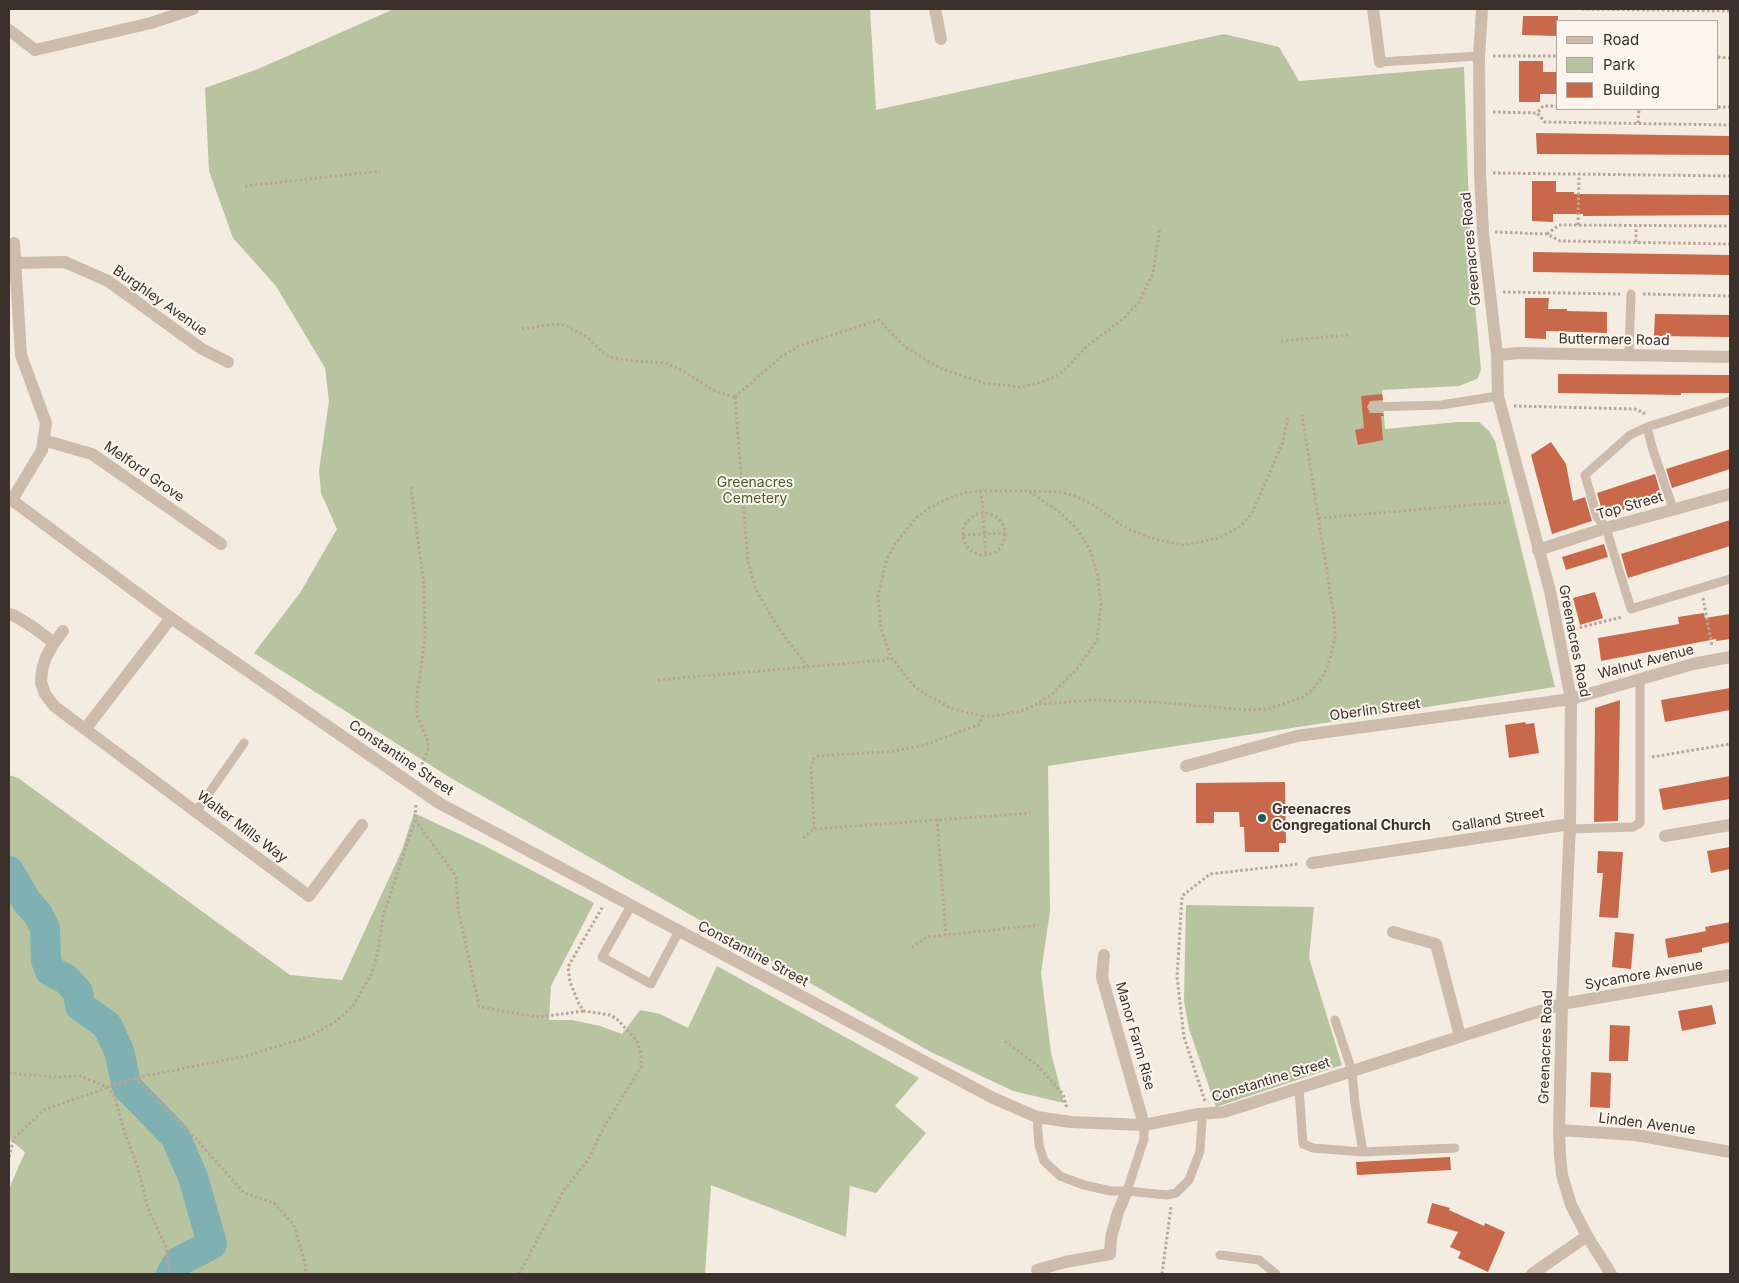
<!DOCTYPE html>
<html>
<head>
<meta charset="utf-8">
<style>
	body { margin:0 }
	#map { position:relative; width:1739px; height:1283px; overflow:hidden; background:#f4ebe1; font-family:Inter,sans-serif }
	canvas { display:block }
	.frame { position:absolute; inset:0; border:10px solid #3b302b; pointer-events:none }
	.legend { position:absolute; left:1556px; top:20px; width:162px; height:90px; box-sizing:border-box; background:#fbf5ee; border:1px solid #aea6a0; margin:0; padding:6px 9px; list-style:none; font-size:15px; color:#3b302b }
	.legend li { display:flex; align-items:center; gap:10px; height:25px }
	.legend b { width:25px; border:1px solid #aea6a0 }
</style>
</head>
<body>
<div id="map">
<canvas width="1739" height="1283"></canvas>
<div class="frame"></div>
<ul class="legend">
<li><b style="height:6px;background:#cdbbac"></b>Road</li>
<li><b style="height:14px;background:#b8c4a0"></b>Park</li>
<li><b style="height:14px;background:#c8694b"></b>Building</li>
</ul>
</div>
<script>
const c = document.querySelector('canvas').getContext('2d');
c.lineJoin = 'round';
function fillPath(path, color) {
  c.fillStyle = color;
  c.fill(path, 'evenodd');
}
function poly(rows) {
  const path = new Path2D();
  for (const r of rows) {
    if (r.length === 3) {
      path.moveTo(r[0] + r[2], r[1]);
      path.arc(r[0], r[1], r[2], 0, 2 * Math.PI);
      continue;
    }
    path.moveTo(r[0], r[1]);
    for (let i = 2; i < r.length; i += 2) path.lineTo(r[i], r[i + 1]);
  }
  return path;
}
function trace(path, color, width, dash) {
  c.strokeStyle = color;
  c.lineWidth = width;
  c.lineCap = dash ? 'butt' : 'round';
  c.setLineDash(dash || []);
  c.stroke(path);
}
function write(font, color, halo, rows, align = 'center') {
  c.font = font + ' Inter,sans-serif';
  c.lineWidth = 4;
  c.setLineDash([]);
  c.textBaseline = 'middle';
  c.strokeStyle = halo;
  c.fillStyle = color;
  for (const [text, x, y, turn = 0] of rows) {
    c.save();
    c.translate(x, y);
    c.rotate((+turn || 0) * Math.PI / 180);
    c.textAlign = isNaN(turn) ? turn : align;
    if (halo) c.strokeText(text, 0, 0);
    c.fillText(text, 0, 0);
    c.restore();
  }
}
const green = poly([
	[394,9,870,9,876,110,1224,34,1279,47,1299,81,1464,67,1471,261,1481,370,1477,379,1459,386,1382,390,1385,429,1457,422,1479,422,1489,431,1495,441,1555,687,1048,766,1050,911,1041,973,1051,1053,1064,1103,1013,1091,929,1051,449,777,254,653,300,593,337,529,321,493,319,470,329,401,325,368,276,286,233,238,209,171,205,88,258,69],
	[9,775,18,778,290,975,342,980,402,850,414,813,485,846,594,903,551,986,549,1020,572,1020,600,1026,622,1034,640,1010,660,1014,688,1028,717,966,919,1078,895,1106,926,1133,876,1193,850,1186,846,1237,711,1185,705,1274,9,1274,9,1189,25,1152,9,1139],
	[1186,905,1314,907,1309,958,1342,1065,1216,1107,1189,1029,1184,1001]
]);
const river = poly([
	[9,871,27,902,38,914,45,929,46,960,50,971,66,979,78,992,80,1006,107,1025,119,1051,127,1087,175,1136,193,1177,212,1244,178,1262,171,1274]
]);
const building = poly([
	[1523,16,1558,16,1558,36,1522,35],
	[1519,61,1543,61,1543,72,1558,72,1558,94,1540,94,1540,102,1519,102],
	[1536,133,1730,136,1730,155,1537,154],
	[1532,181,1556,181,1556,192,1574,192,1574,194,1730,195,1730,215,1583,216,1583,214,1553,214,1553,222,1532,221],
	[1533,252,1730,255,1730,275,1533,272],
	[1525,298,1549,298,1548,309,1567,309,1567,311,1607,312,1607,333,1546,331,1546,339,1525,338],
	[1655,314,1730,315,1730,337,1654,336],
	[1558,374,1730,375,1730,393,1681,393,1681,395,1558,393],
	[1382,394,1383,400,1370,401,1367,407,1370,413,1383,413,1384,416,1381,416,1383,440,1358,445,1355,430,1364,428,1361,396],
	[1551,442,1566,464,1573,501,1585,497,1592,521,1552,534,1531,455],
	[1730,449,1730,469,1672,488,1666,469],
	[1655,474,1662,498,1604,516,1603,514,1597,493],
	[1730,520,1730,546,1628,578,1621,554],
	[1604,544,1608,557,1566,570,1562,557],
	[1595,592,1603,618,1580,625,1573,598],
	[1704,613,1705,618,1730,614,1730,639,1716,641,1716,639,1601,661,1598,638,1679,624,1678,617],
	[1730,688,1730,710,1665,722,1661,700],
	[1620,700,1618,821,1594,822,1595,708],
	[1525,722,1526,724,1534,723,1539,753,1509,758,1505,725],
	[1730,776,1730,799,1663,810,1659,789],
	[1285,782,1286,843,1279,843,1279,852,1245,852,1244,827,1240,827,1239,812,1214,812,1214,823,1196,823,1196,783],
	[1730,847,1730,869,1711,873,1707,851],
	[1598,851,1623,852,1618,918,1599,917,1603,873,1597,873],
	[1730,922,1730,942,1702,948,1702,952,1668,958,1665,939,1706,931,1705,927],
	[1615,932,1634,934,1631,969,1612,967],
	[1712,1005,1716,1024,1682,1031,1678,1011],
	[1610,1025,1630,1026,1628,1061,1609,1061],
	[1591,1072,1611,1073,1610,1108,1590,1107],
	[1450,1157,1451,1170,1357,1175,1356,1162],
	[1432,1203,1450,1208,1449,1210,1484,1226,1485,1223,1505,1232,1488,1272,1458,1258,1461,1252,1450,1247,1458,1232,1427,1223]
]);
const path = poly([
	[1582,9,1730,11],
	[1493,56,1558,56],
	[1718,57,1730,58],
	[1558,106,1543,106,1537,113,1545,122,1730,125],
	[1718,107,1730,107],
	[1493,112,1537,113],
	[1638,123,1639,109],
	[1493,173,1730,176],
	[245,186,380,171],
	[1578,225,1579,174],
	[1495,232,1547,234,1560,241,1730,244],
	[1547,234,1559,225,1730,226],
	[1636,242,1636,226],
	[1503,292,1620,294],
	[1643,294,1730,296],
	[522,329,556,324,567,326,587,337,600,350,609,357,633,361,665,363,678,368,715,391,735,397],
	[1281,341,1349,335],
	[735,397,781,357,799,346,879,320,905,347,940,368,965,377,983,383,1021,387,1038,383,1054,377,1064,371,1085,348,1124,318,1139,302,1153,274,1160,227],
	[735,397,748,562,756,590,779,629,807,666],
	[1514,406,1635,409,1644,413,1644,416],
	[411,487,424,585,425,637,417,696,417,716,428,741,428,750,422,764,424,776],
	[980,491,982,499,986,556],
	[1029,491,1060,492,1072,495,1090,503,1123,526,1145,536,1157,540,1184,545,1219,538,1241,526,1252,513,1283,442,1288,416],
	[984,534,21],
	[1319,518,1506,502],
	[963,535,1006,533],
	[1703,598,1712,646],
	[1570,630,1622,617],
	[658,680,884,660,891,657],
	[1039,704,1094,700,1154,702,1246,710,1268,709,1303,697,1313,689,1324,675,1330,659,1335,637,1334,616,1302,415],
	[1652,757,1730,744],
	[416,805,415,820,456,876,458,908,479,1006,496,1010,539,1017,584,1011],
	[937,819,946,935],
	[814,829,811,768,813,759,818,756,894,751,925,745,980,724,982,716,953,709,923,693,912,684,891,657,881,629,878,595,887,559,894,545,916,518,929,508,949,498,963,493,980,491,1028,491,1057,510,1078,530,1091,552,1098,577,1101,605,1097,640,1077,669,1053,693,1037,704,1021,711,994,716,982,716],
	[803,838,814,829,1031,813],
	[912,948,927,937,1039,925],
	[1005,1041,1038,1066,1063,1094,1067,1109],
	[9,1073,52,1077,80,1076,107,1087,115,1097,124,1131,138,1168,148,1208,166,1247,170,1274],
	[135,1078,196,1139,244,1193,274,1203,294,1225,305,1263,306,1274],
	[1205,1101,1184,1037,1177,977,1182,896,1210,874,1298,864],
	[9,1157,14,1138,44,1110,135,1078,246,1056,311,1036,336,1021,353,1006,372,973,378,951,383,916,415,820],
	[519,1274,564,1190,588,1160,604,1127,641,1067,641,1054,637,1041,617,1019,610,1015,584,1011,579,1004,570,982,568,967,603,906],
	[1162,1274,1171,1207]
]);
const service = poly([
	[1380,62,1479,56],
	[1629,355,1631,294],
	[1730,401,1647,427,1630,435,1585,475,1597,517,1606,528,1631,609,1730,579],
	[1373,407,1441,405,1498,396],
	[1647,427,1652,447,1673,509],
	[196,812,244,743],
	[1570,829,1633,827,1640,823,1640,679],
	[631,906,602,957,651,984,679,931],
	[1335,1020,1352,1071,1355,1104,1363,1152,1455,1148],
	[1299,1088,1303,1144,1313,1148,1363,1152],
	[1037,1117,1039,1145,1044,1161,1060,1176,1084,1185,1111,1191,1127,1191,1144,1139,1144,1125],
	[1127,1191,1167,1195,1176,1193,1189,1180,1200,1151,1202,1121],
	[1220,1255,1259,1260,1276,1274]
]);
const minor = poly([
	[935,9,941,39],
	[1373,9,1380,62],
	[9,30,35,50,151,23,193,9],
	[16,263,65,262,108,281,202,349,228,362],
	[1497,355,1519,353,1730,357],
	[43,440,92,454,221,544],
	[12,500,42,450,46,423,21,355,14,243],
	[1538,550,1606,528,1730,494],
	[9,614,13,615,33,627,54,643],
	[63,631,54,643,46,657,42,670,41,682,45,694,54,706,309,896,362,825],
	[86,728,171,618],
	[1186,766,1297,736,1571,699,1693,664,1730,657],
	[1665,836,1730,825],
	[1312,863,1570,824],
	[1393,932,1436,944,1460,1036],
	[1104,955,1102,977,1144,1125],
	[1562,1004,1730,975],
	[1559,1130,1636,1135,1730,1152],
	[1037,1270,1065,1262,1110,1254,1111,1238,1118,1212,1127,1191],
	[1532,1274,1587,1236]
]);
const tertiary = poly([
	[1482,9,1479,56,1480,173,1483,232,1497,355,1498,396,1550,591,1571,699,1570,824,1562,1004,1559,1130,1560,1155,1562,1175,1571,1205,1587,1236,1611,1274],
	[9,498,171,618,439,803,993,1098,1037,1117,1071,1122,1144,1125,1199,1114,1224,1112,1562,1004]
]);
const markers = [
	[1262,818,5,"#1f5a5e"]
];
const streetNames = [
	["Greenacres Road",1471,249,-95],
	["Burghley Avenue",160,301,35],
	["Buttermere Road",1614,340,1],
	["Melford Grove",144,472,35],
	["Top Street",1630,506,-16],
	["Greenacres Road",1574,641,79],
	["Walnut Avenue",1646,662,-15],
	["Oberlin Street",1375,710,-8],
	["Constantine Street",401,758,34],
	["Galland Street",1498,820,-9],
	["Walter Mills Way",242,827,37],
	["Constantine Street",753,954,28],
	["Sycamore Avenue",1644,975,-10],
	["Manor Farm Rise",1135,1036,74],
	["Greenacres Road",1546,1047,-88],
	["Constantine Street",1271,1080,-17],
	["Linden Avenue",1647,1124,7]
];
const parkNames = [
	["Greenacres",755,483],
	["Cemetery",755,499]
];
const poiNames = [
	["Greenacres",1272,810],
	["Congregational Church",1272,826]
];
fillPath(green, '#b8c4a0');
trace(river, '#7fb0b2', 30);
fillPath(building, '#c8694b');
trace(path, '#b9a596', 3, [2.5, 2.5]);
trace(service, '#cdbbac', 9);
trace(minor, '#cdbbac', 12);
trace(tertiary, '#cdbbac', 12);
for (const [x, y, r, color] of markers) {
  const dot = new Path2D();
  dot.arc(x, y, r, 0, 2 * Math.PI);
  c.fillStyle = color;
  c.fill(dot);
  trace(dot, '#fbf5ee', 2);
}
write('14px', '#3b302b', '#fbf5ee', streetNames);
write('14px', '#4a5a2e', '#fbf5ee', parkNames);
write('bold 14px', '#3b302b', '#fbf5ee', poiNames, 'left');
</script>
</body>
</html>
